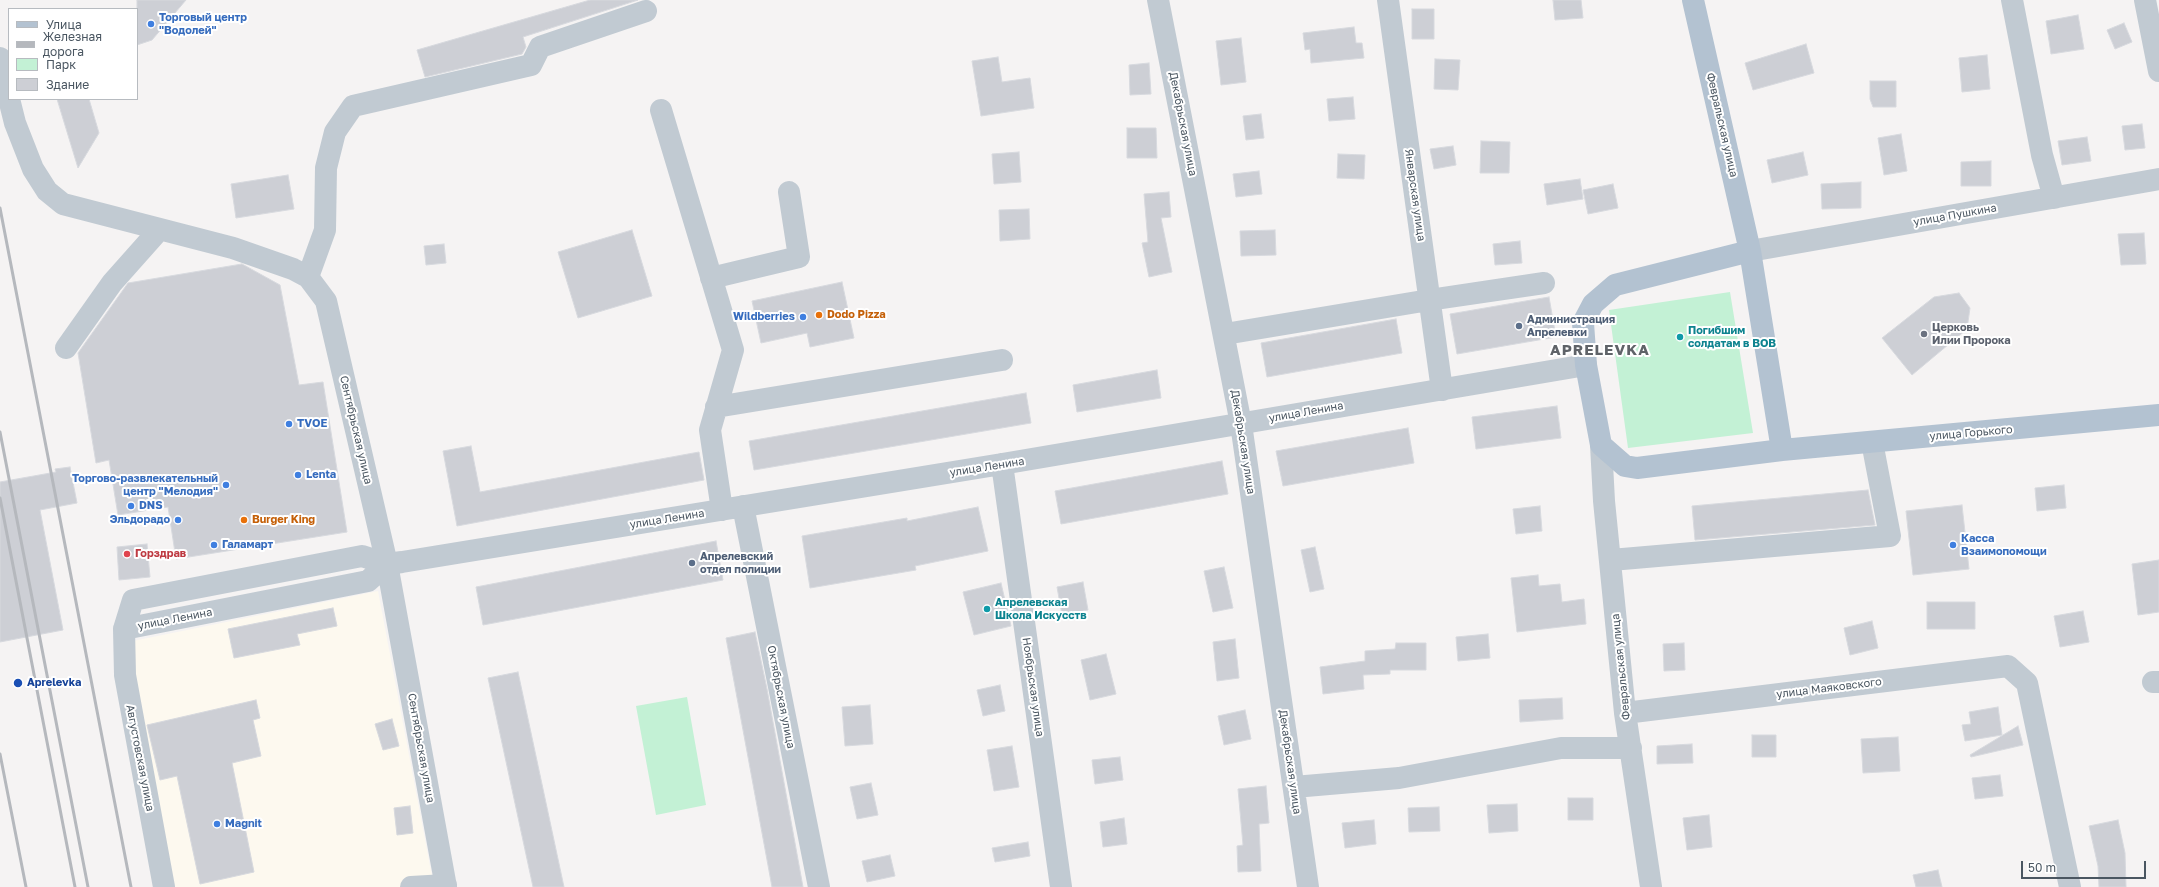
<!DOCTYPE html>
<html>
<head>
<meta charset="utf-8">
<style>
	body { margin:0 }
	#map { position:relative; width:2159px; height:887px; overflow:hidden; background:#f5f3f3; font-family:"Golos Text",sans-serif }
	canvas { display:block }
	.legend { position:absolute; left:8px; top:8px; width:130px; height:92px; box-sizing:border-box; background:#fff; border:1px solid #b7bbc0; margin:0; padding:5px 7px; list-style:none; font-size:12px; color:#4a5661 }
	.legend li { display:flex; align-items:center; gap:8px; height:20px }
	.legend b { width:20px; border:1px solid #b7bbc0 }
	.scale { position:absolute; left:2021px; top:861px; width:125px; height:18px; box-sizing:border-box; border:2px solid #4a5661; border-top:0; padding-left:5px; font-size:12px; line-height:14px; white-space:nowrap; color:#4a5661; -webkit-text-stroke:3px #fff; paint-order:stroke }
</style>
</head>
<body>
<div id="map">
<canvas width="2159" height="887"></canvas>
<ul class="legend">
<li><b style="height:5px;background:#b3c2d1"></b>Улица</li>
<li><b style="height:5px;background:#b5b8bd"></b>Железная дорога</li>
<li><b style="height:11px;background:#c3f1d5"></b>Парк</li>
<li><b style="height:11px;background:#cdcfd5"></b>Здание</li>
</ul>
<div class="scale">50 m</div>
</div>
<script>
const c = document.querySelector('canvas').getContext('2d');
c.lineJoin = 'round';
function fillPath(path, color) {
  c.fillStyle = color;
  c.fill(path, 'evenodd');
}
function poly(rows) {
  const path = new Path2D();
  for (const r of rows) {
    path.moveTo(r[0], r[1]);
    for (let i = 2; i < r.length; i += 2) path.lineTo(r[i], r[i + 1]);
  }
  return path;
}
function trace(path, color, width, dash) {
  c.strokeStyle = color;
  c.lineWidth = width;
  c.lineCap = dash ? 'butt' : 'round';
  c.setLineDash(dash || []);
  c.stroke(path);
}
function write(font, color, halo, rows, align = 'center') {
  c.font = font + ' "Golos Text",sans-serif';
  c.lineWidth = 4;
  c.setLineDash([]);
  c.textBaseline = 'middle';
  c.strokeStyle = halo;
  c.fillStyle = color;
  for (const [text, x, y, turn = 0] of rows) {
    c.save();
    c.translate(x, y);
    c.rotate((+turn || 0) * Math.PI / 180);
    c.textAlign = isNaN(turn) ? turn : align;
    if (halo) c.strokeText(text, 0, 0);
    c.fillText(text, 0, 0);
    c.restore();
  }
}
const commercial = poly([
	[378,591,434,887,175,887,125,654,133,641]
]);
const green = poly([
	[1730,292,1753,433,1628,448,1609,310],
	[687,697,706,805,656,815,636,706]
]);
const building = poly([
	[137,0,186,0,152,40,137,45,137,0],
	[590,0,638,0,523,37,526,47,522,54,425,77,417,50,590,0],
	[1553,0,1581,0,1583,18,1555,20,1553,0],
	[1412,9,1434,9,1434,39,1412,39,1412,9],
	[2078,15,2084,49,2051,54,2046,21,2078,15],
	[2124,23,2132,42,2115,49,2107,30,2124,23],
	[1354,27,1356,43,1362,43,1364,58,1311,63,1310,49,1305,50,1303,33,1354,27],
	[1241,38,1246,82,1221,85,1216,41,1241,38],
	[1806,44,1814,73,1753,90,1745,63,1806,44],
	[1987,55,1990,89,1962,92,1959,58,1987,55],
	[998,57,1002,82,1030,78,1034,108,981,116,972,61,998,57],
	[1435,59,1460,60,1458,90,1434,89,1435,59],
	[1149,63,1151,94,1130,95,1129,65,1149,63],
	[1870,81,1896,81,1896,107,1873,107,1870,99,1870,81],
	[1353,97,1355,119,1329,121,1327,99,1353,97],
	[57,99,89,99,99,133,78,168,57,99],
	[1261,114,1264,138,1246,140,1243,116,1261,114],
	[2142,124,2145,148,2125,150,2122,126,2142,124],
	[1127,128,1156,128,1157,158,1127,158,1127,128],
	[1901,134,1907,171,1884,175,1878,138,1901,134],
	[2087,137,2091,161,2062,165,2058,141,2087,137],
	[1481,141,1510,142,1509,173,1480,173,1481,141],
	[1453,146,1456,165,1434,169,1430,149,1453,146],
	[1019,152,1021,182,994,184,992,154,1019,152],
	[1803,152,1808,175,1772,183,1767,160,1803,152],
	[1338,154,1365,155,1364,179,1337,178,1338,154],
	[1991,161,1991,186,1961,186,1961,162,1991,161],
	[1259,171,1262,194,1236,197,1233,174,1259,171],
	[288,175,294,209,236,218,231,184,288,175],
	[1580,179,1583,199,1547,205,1544,184,1580,179],
	[1861,182,1861,208,1822,209,1821,184,1861,182],
	[1613,184,1618,208,1588,214,1583,190,1613,184],
	[1169,192,1171,217,1161,218,1172,272,1149,277,1142,243,1148,242,1144,194,1169,192],
	[1029,209,1030,239,1000,241,999,210,1029,209],
	[632,230,652,296,578,318,558,252,632,230],
	[1275,230,1276,255,1241,256,1240,231,1275,230],
	[2144,233,2146,264,2121,265,2118,234,2144,233],
	[1520,241,1522,263,1495,265,1493,244,1520,241],
	[444,244,446,263,426,265,424,246,444,244],
	[242,264,280,285,299,385,323,382,347,532,176,559,168,507,118,515,109,460,96,463,78,353,128,283,242,264],
	[842,282,854,338,810,347,807,333,761,343,752,301,842,282],
	[1959,293,1970,308,1967,329,1912,375,1882,338,1934,297,1959,293],
	[1549,297,1556,337,1457,354,1450,314,1549,297],
	[1396,319,1402,353,1267,377,1261,343,1396,319],
	[1157,370,1161,398,1077,412,1073,385,1157,370],
	[1026,393,1031,423,754,470,749,441,1026,393],
	[1557,406,1561,438,1476,449,1472,417,1557,406],
	[1408,428,1414,463,1283,486,1276,451,1408,428],
	[471,446,480,492,699,452,704,480,457,526,443,451,471,446],
	[1222,461,1228,494,1061,524,1055,491,1222,461],
	[70,467,77,503,40,510,63,630,0,642,0,482,56,472,55,469,70,467],
	[2064,485,2066,508,2037,511,2035,488,2064,485],
	[1868,490,1875,525,1695,540,1692,506,1868,490],
	[1962,505,1969,569,1913,575,1906,511,1962,505],
	[1540,506,1542,531,1516,534,1513,509,1540,506],
	[978,507,988,551,915,566,916,570,810,588,802,536,907,518,907,521,978,507],
	[716,541,723,580,483,625,476,587,716,541],
	[147,544,150,577,119,580,117,547,147,544],
	[1315,547,1324,589,1310,592,1301,550,1315,547],
	[2159,560,2159,612,2138,615,2132,564,2159,560],
	[1224,567,1233,608,1213,612,1204,571,1224,567],
	[1538,575,1539,586,1560,584,1562,602,1584,599,1586,624,1517,632,1511,578,1538,575],
	[1083,582,1088,610,1062,615,1057,587,1083,582],
	[1001,583,1011,626,974,635,963,592,1001,583],
	[1927,602,1975,602,1975,629,1927,629,1927,602],
	[333,608,337,626,297,634,300,645,234,658,228,629,333,608],
	[2083,611,2089,642,2060,647,2054,616,2083,611],
	[1872,621,1878,648,1850,655,1844,628,1872,621],
	[755,632,767,689,803,887,772,887,726,638,755,632],
	[1488,634,1490,658,1458,661,1456,637,1488,634],
	[1235,639,1239,678,1217,681,1213,642,1235,639],
	[1396,643,1426,643,1426,670,1390,670,1390,674,1363,675,1364,689,1323,694,1320,667,1365,661,1365,651,1395,649,1396,643],
	[1684,643,1685,670,1664,671,1663,644,1684,643],
	[1106,654,1116,694,1090,700,1081,660,1106,654],
	[518,672,564,887,533,887,488,678,518,672],
	[1000,685,1005,711,983,716,977,690,1000,685],
	[1562,698,1563,719,1520,722,1519,700,1562,698],
	[256,700,260,718,253,720,261,756,232,763,254,872,200,884,177,776,160,780,147,725,256,700],
	[870,705,873,744,845,746,842,707,870,705],
	[1998,707,2002,735,1965,741,1962,725,1971,724,1969,712,1998,707],
	[1245,710,1251,739,1224,745,1218,716,1245,710],
	[392,719,399,746,383,750,375,724,392,719],
	[2018,726,2023,745,1971,757,1970,755,2018,726],
	[1752,735,1776,735,1776,757,1752,757,1752,735],
	[1898,737,1900,771,1863,773,1861,739,1898,737],
	[1692,744,1693,763,1657,764,1657,746,1692,744],
	[1012,746,1019,787,994,791,987,750,1012,746],
	[1120,757,1123,780,1095,784,1092,760,1120,757],
	[2000,775,2003,796,1975,799,1972,778,2000,775],
	[871,783,878,815,857,819,850,787,871,783],
	[1266,786,1269,823,1259,824,1261,871,1238,872,1237,846,1243,845,1238,789,1266,786],
	[1568,798,1593,798,1593,820,1568,820,1568,798],
	[1517,804,1518,831,1489,833,1487,805,1517,804],
	[410,806,413,833,397,835,394,808,410,806],
	[1439,807,1440,831,1409,832,1408,808,1439,807],
	[1709,815,1712,847,1687,850,1683,818,1709,815],
	[1124,818,1127,844,1103,847,1100,822,1124,818],
	[1374,820,1376,844,1345,848,1342,823,1374,820],
	[2118,820,2125,853,2126,887,2099,887,2098,866,2089,826,2118,820],
	[1028,842,1030,856,995,862,992,848,1028,842],
	[890,855,895,876,867,882,862,861,890,855],
	[1938,870,1942,887,1916,887,1913,875,1938,870]
]);
const minor = poly([
	[1158,0,1241,424,1308,887],
	[1388,0,1442,390],
	[2012,0,2042,155,2054,198],
	[2145,0,2159,71],
	[0,58,9,98],
	[9,99,15,123,33,169,47,191,63,204,233,248,293,269,308,277,326,301,387,564,446,887],
	[661,110,733,350,710,430,722,510],
	[1750,251,2159,179],
	[308,277,325,230,326,168,335,132,353,106,531,65,540,47,646,11],
	[711,278,799,257,789,192],
	[1225,334,1429,300,1544,283],
	[66,348,112,283,160,229],
	[716,407,1002,360],
	[1601,445,1604,501,1625,713,1651,887],
	[1002,464,1061,887],
	[743,506,819,887],
	[1611,560,1890,536,1872,442],
	[124,629,368,581,387,564],
	[2153,682,2159,682],
	[1625,713,2008,666,2027,683,2070,887],
	[1294,787,1399,778,1561,748,1631,748],
	[164,887,125,675,124,629,133,600,362,556,387,564,402,562,1002,464,1586,365],
	[411,887,446,885]
]);
const major = poly([
	[1693,0,1750,251,1782,450],
	[1750,251,1615,285,1593,304,1583,323,1586,365,1601,445,1625,466,1637,468,1782,450,2159,415]
]);
const rail = poly([
	[0,208,131,887],
	[0,432,88,887],
	[0,498,75,887],
	[0,754,26,887]
]);
const markers = [
	[151,24,4,"#3f7fe0"],
	[819,315,4,"#e8710a"],
	[803,317,4,"#3f7fe0"],
	[1519,326,4,"#5c6f8a"],
	[1924,334,4,"#6b7280"],
	[1680,337,4,"#0f9aa8"],
	[289,424,4,"#3f7fe0"],
	[298,475,4,"#3f7fe0"],
	[226,485,4,"#3f7fe0"],
	[131,506,4,"#3f7fe0"],
	[178,520,4,"#3f7fe0"],
	[244,520,4,"#e8710a"],
	[214,545,4,"#3f7fe0"],
	[1953,545,4,"#3f7fe0"],
	[127,554,4,"#e0444e"],
	[692,563,4,"#5c6f8a"],
	[987,609,4,"#0f9aa8"],
	[18,683,5,"#1a4fb4"],
	[217,824,4,"#3f7fe0"]
];
const shopNames = [
	["Торговый центр",159,18],
	["\"Водолей\"",159,31],
	["Wildberries",795,317,"right"],
	["TVOE",297,424],
	["Lenta",306,475],
	["Торгово-развлекательный",218,479,"right"],
	["центр \"Мелодия\"",218,492,"right"],
	["DNS",139,506],
	["Эльдорадо",170,520,"right"],
	["Касса",1961,539],
	["Взаимопомощи",1961,552],
	["Галамарт",222,545],
	["Magnit",225,824]
];
const streetNames = [
	["Декабрьская улица",1183,124,79],
	["Февральская улица",1722,125,77],
	["Январская улица",1415,195,82],
	["улица Пушкина",1955,215,-10],
	["улица Ленина",1306,412,-10],
	["Сентябрьская улица",356,430,77],
	["улица Горького",1971,433,-5],
	["Декабрьская улица",1243,442,81],
	["улица Ленина",987,467,-9],
	["улица Ленина",667,519,-9],
	["улица Ленина",175,619,-11],
	["Февральская улица",1621,667,-96],
	["Ноябрьская улица",1033,687,82],
	["улица Маяковского",1829,688,-7],
	["Октябрьская улица",781,697,79],
	["Сентябрьская улица",421,748,80],
	["Августовская улица",140,758,79],
	["Декабрьская улица",1290,762,82]
];
const foodNames = [
	["Dodo Pizza",827,315],
	["Burger King",252,520]
];
const serviceNames = [
	["Администрация",1527,320],
	["Апрелевки",1527,333],
	["Апрелевский",700,557],
	["отдел полиции",700,570]
];
const worshipNames = [
	["Церковь",1932,328],
	["Илии Пророка",1932,341]
];
const cultureNames = [
	["Погибшим",1688,331],
	["солдатам в ВОВ",1688,344],
	["Апрелевская",995,603],
	["Школа Искусств",995,616]
];
const healthNames = [
	["Горздрав",135,554]
];
const transitNames = [
	["Aprelevka",27,683]
];
const districtNames = [
	["APRELEVKA",1600,350]
];
fillPath(commercial, '#fdf9ef');
fillPath(green, '#c3f1d5');
fillPath(building, '#cdcfd5');
trace(building, '#d7d9de', 1);
trace(minor, '#c1cad2', 22);
trace(major, '#b3c2d1', 22);
trace(rail, '#b5b8bd', 3);
for (const [x, y, r, color] of markers) {
  const dot = new Path2D();
  dot.arc(x, y, r, 0, 2 * Math.PI);
  c.fillStyle = color;
  c.fill(dot);
  trace(dot, '#fff', 1.5);
}
write('bold 11px', '#366cbe', '#fff', shopNames, 'left');
write('11px', '#4a5661', '#fff', streetNames);
write('bold 11px', '#c56008', '#fff', foodNames, 'left');
write('bold 11px', '#4e5e75', '#fff', serviceNames, 'left');
write('bold 11px', '#5b616d', '#fff', worshipNames, 'left');
write('bold 11px', '#0d838f', '#fff', cultureNames, 'left');
write('bold 11px', '#be3a42', '#fff', healthNames, 'left');
write('bold 11px', '#164399', '#fff', transitNames, 'left');
c.letterSpacing = '1px';
write('bold 15px', '#5f6368', '#fff', districtNames);
c.letterSpacing = '0px';
</script>
</body>
</html>
